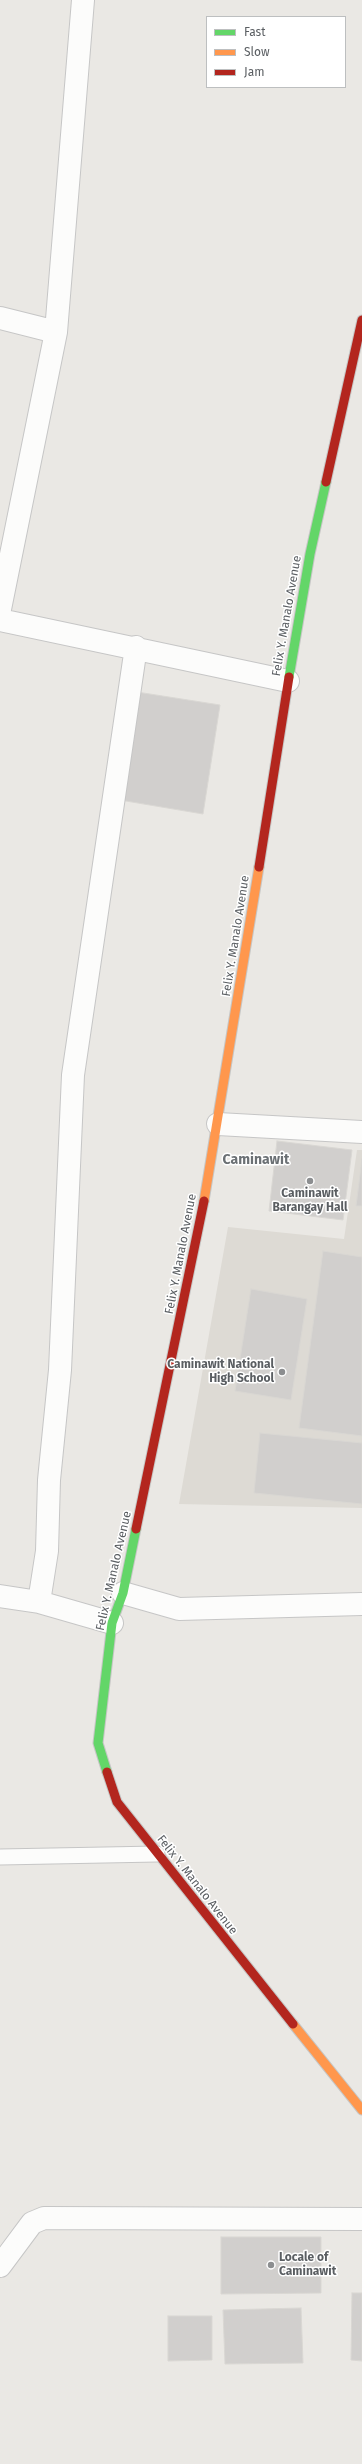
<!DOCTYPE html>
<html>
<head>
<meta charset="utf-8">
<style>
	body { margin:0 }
	#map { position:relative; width:362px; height:2464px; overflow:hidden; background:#eae8e4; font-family:"Fira Sans",sans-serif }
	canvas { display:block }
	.legend { position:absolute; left:206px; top:16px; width:140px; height:72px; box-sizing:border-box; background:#fff; border:1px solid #bdbfc0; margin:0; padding:5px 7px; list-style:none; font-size:12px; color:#5a5e62 }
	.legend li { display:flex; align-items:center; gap:8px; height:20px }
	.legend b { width:20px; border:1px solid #bdbfc0 }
</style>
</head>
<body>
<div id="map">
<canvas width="362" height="2464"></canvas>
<ul class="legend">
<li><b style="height:5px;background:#63d668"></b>Fast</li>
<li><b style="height:5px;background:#ff974d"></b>Slow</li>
<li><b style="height:5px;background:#b3261e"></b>Jam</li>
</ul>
</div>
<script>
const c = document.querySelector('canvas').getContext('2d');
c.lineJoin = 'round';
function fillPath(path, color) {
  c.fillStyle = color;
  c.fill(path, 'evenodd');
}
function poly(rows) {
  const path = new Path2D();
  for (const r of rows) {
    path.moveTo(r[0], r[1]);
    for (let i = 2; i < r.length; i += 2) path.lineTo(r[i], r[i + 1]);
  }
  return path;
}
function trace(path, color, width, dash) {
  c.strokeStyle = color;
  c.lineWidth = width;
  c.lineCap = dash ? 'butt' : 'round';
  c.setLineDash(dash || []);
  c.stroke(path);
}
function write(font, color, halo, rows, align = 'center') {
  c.font = font + ' "Fira Sans",sans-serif';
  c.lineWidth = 3;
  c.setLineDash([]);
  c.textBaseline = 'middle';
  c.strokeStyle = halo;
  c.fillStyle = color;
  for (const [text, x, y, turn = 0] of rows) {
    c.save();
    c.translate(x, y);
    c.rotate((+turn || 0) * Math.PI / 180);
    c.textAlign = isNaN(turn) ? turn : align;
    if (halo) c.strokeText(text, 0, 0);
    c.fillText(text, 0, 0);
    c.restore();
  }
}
const education = poly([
	[357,1150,362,1150,362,1508,179,1504,228,1227,344,1239]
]);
const building = poly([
	[137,692,220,705,203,814,120,800,137,692],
	[277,1141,352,1150,343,1220,269,1211,277,1141],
	[362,1159,362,1206,356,1206,362,1159],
	[323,1251,362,1257,362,1436,299,1428,323,1251],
	[251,1289,307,1299,291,1400,235,1391,251,1289],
	[260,1433,362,1443,362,1504,254,1493,260,1433],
	[221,2237,321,2237,321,2293,221,2294,221,2237],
	[352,2293,362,2293,362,2361,351,2360,352,2293],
	[301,2308,303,2363,225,2364,223,2310,301,2308],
	[168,2316,212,2316,212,2360,168,2361,168,2316]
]);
const lane = poly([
	[0,1857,157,1854]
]);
const street = poly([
	[0,318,56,332],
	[0,609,56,332,83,0],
	[0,620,288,681],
	[218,1124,362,1132],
	[123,1593,179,1609,362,1604],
	[0,1596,39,1602,112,1623],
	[39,1602,47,1551,49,1480,60,1370,73,1075,136,647],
	[0,2266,32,2223,44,2218,362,2219]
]);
const fast = poly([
	[289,677,310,554,326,482],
	[107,1772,98,1743,112,1623,123,1593,136,1529]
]);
const slow = poly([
	[204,1201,259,867],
	[293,2024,362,2110]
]);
const jam = poly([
	[326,482,362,320],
	[259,867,289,677],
	[136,1529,204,1201],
	[107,1772,117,1802,293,2024]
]);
const markers = [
	[310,1181,4,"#8c8e90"],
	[282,1372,4,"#8c8e90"],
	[271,2265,4,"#8c8e90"]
];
const streetNames = [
	["Felix Y. Manalo Avenue",287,616,-80],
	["Felix Y. Manalo Avenue",236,936,-81],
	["Felix Y. Manalo Avenue",181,1254,-79],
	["Felix Y. Manalo Avenue",114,1571,-77],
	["Felix Y. Manalo Avenue",197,1885,52]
];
const poiNames = [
	["Caminawit",310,1194],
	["Barangay Hall",310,1208],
	["Caminawit National",274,1365,"right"],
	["High School",274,1379,"right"],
	["Locale of",279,2258,"left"],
	["Caminawit",279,2272,"left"]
];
const quarterNames = [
	["Caminawit",256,1160]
];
fillPath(education, '#dddad4');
fillPath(building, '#d1cfcd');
trace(building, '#d9d7d3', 1);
trace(lane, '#c6c6c6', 17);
trace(street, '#c6c6c6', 24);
trace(fast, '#c6c6c5', 11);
trace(slow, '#c6c6c5', 11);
trace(jam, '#c6c6c5', 11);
trace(lane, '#fcfcfb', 15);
trace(street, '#fcfcfb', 22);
trace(fast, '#63d668', 9);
trace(slow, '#ff974d', 9);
trace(jam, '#b3261e', 9);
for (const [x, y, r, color] of markers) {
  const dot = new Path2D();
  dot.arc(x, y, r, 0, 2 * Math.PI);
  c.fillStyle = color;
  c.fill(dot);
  trace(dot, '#fff', 1.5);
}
write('12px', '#5a5e62', '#fff', streetNames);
write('bold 12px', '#5a5e62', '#fff', poiNames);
write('bold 14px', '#6b7074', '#fff', quarterNames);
</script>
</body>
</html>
